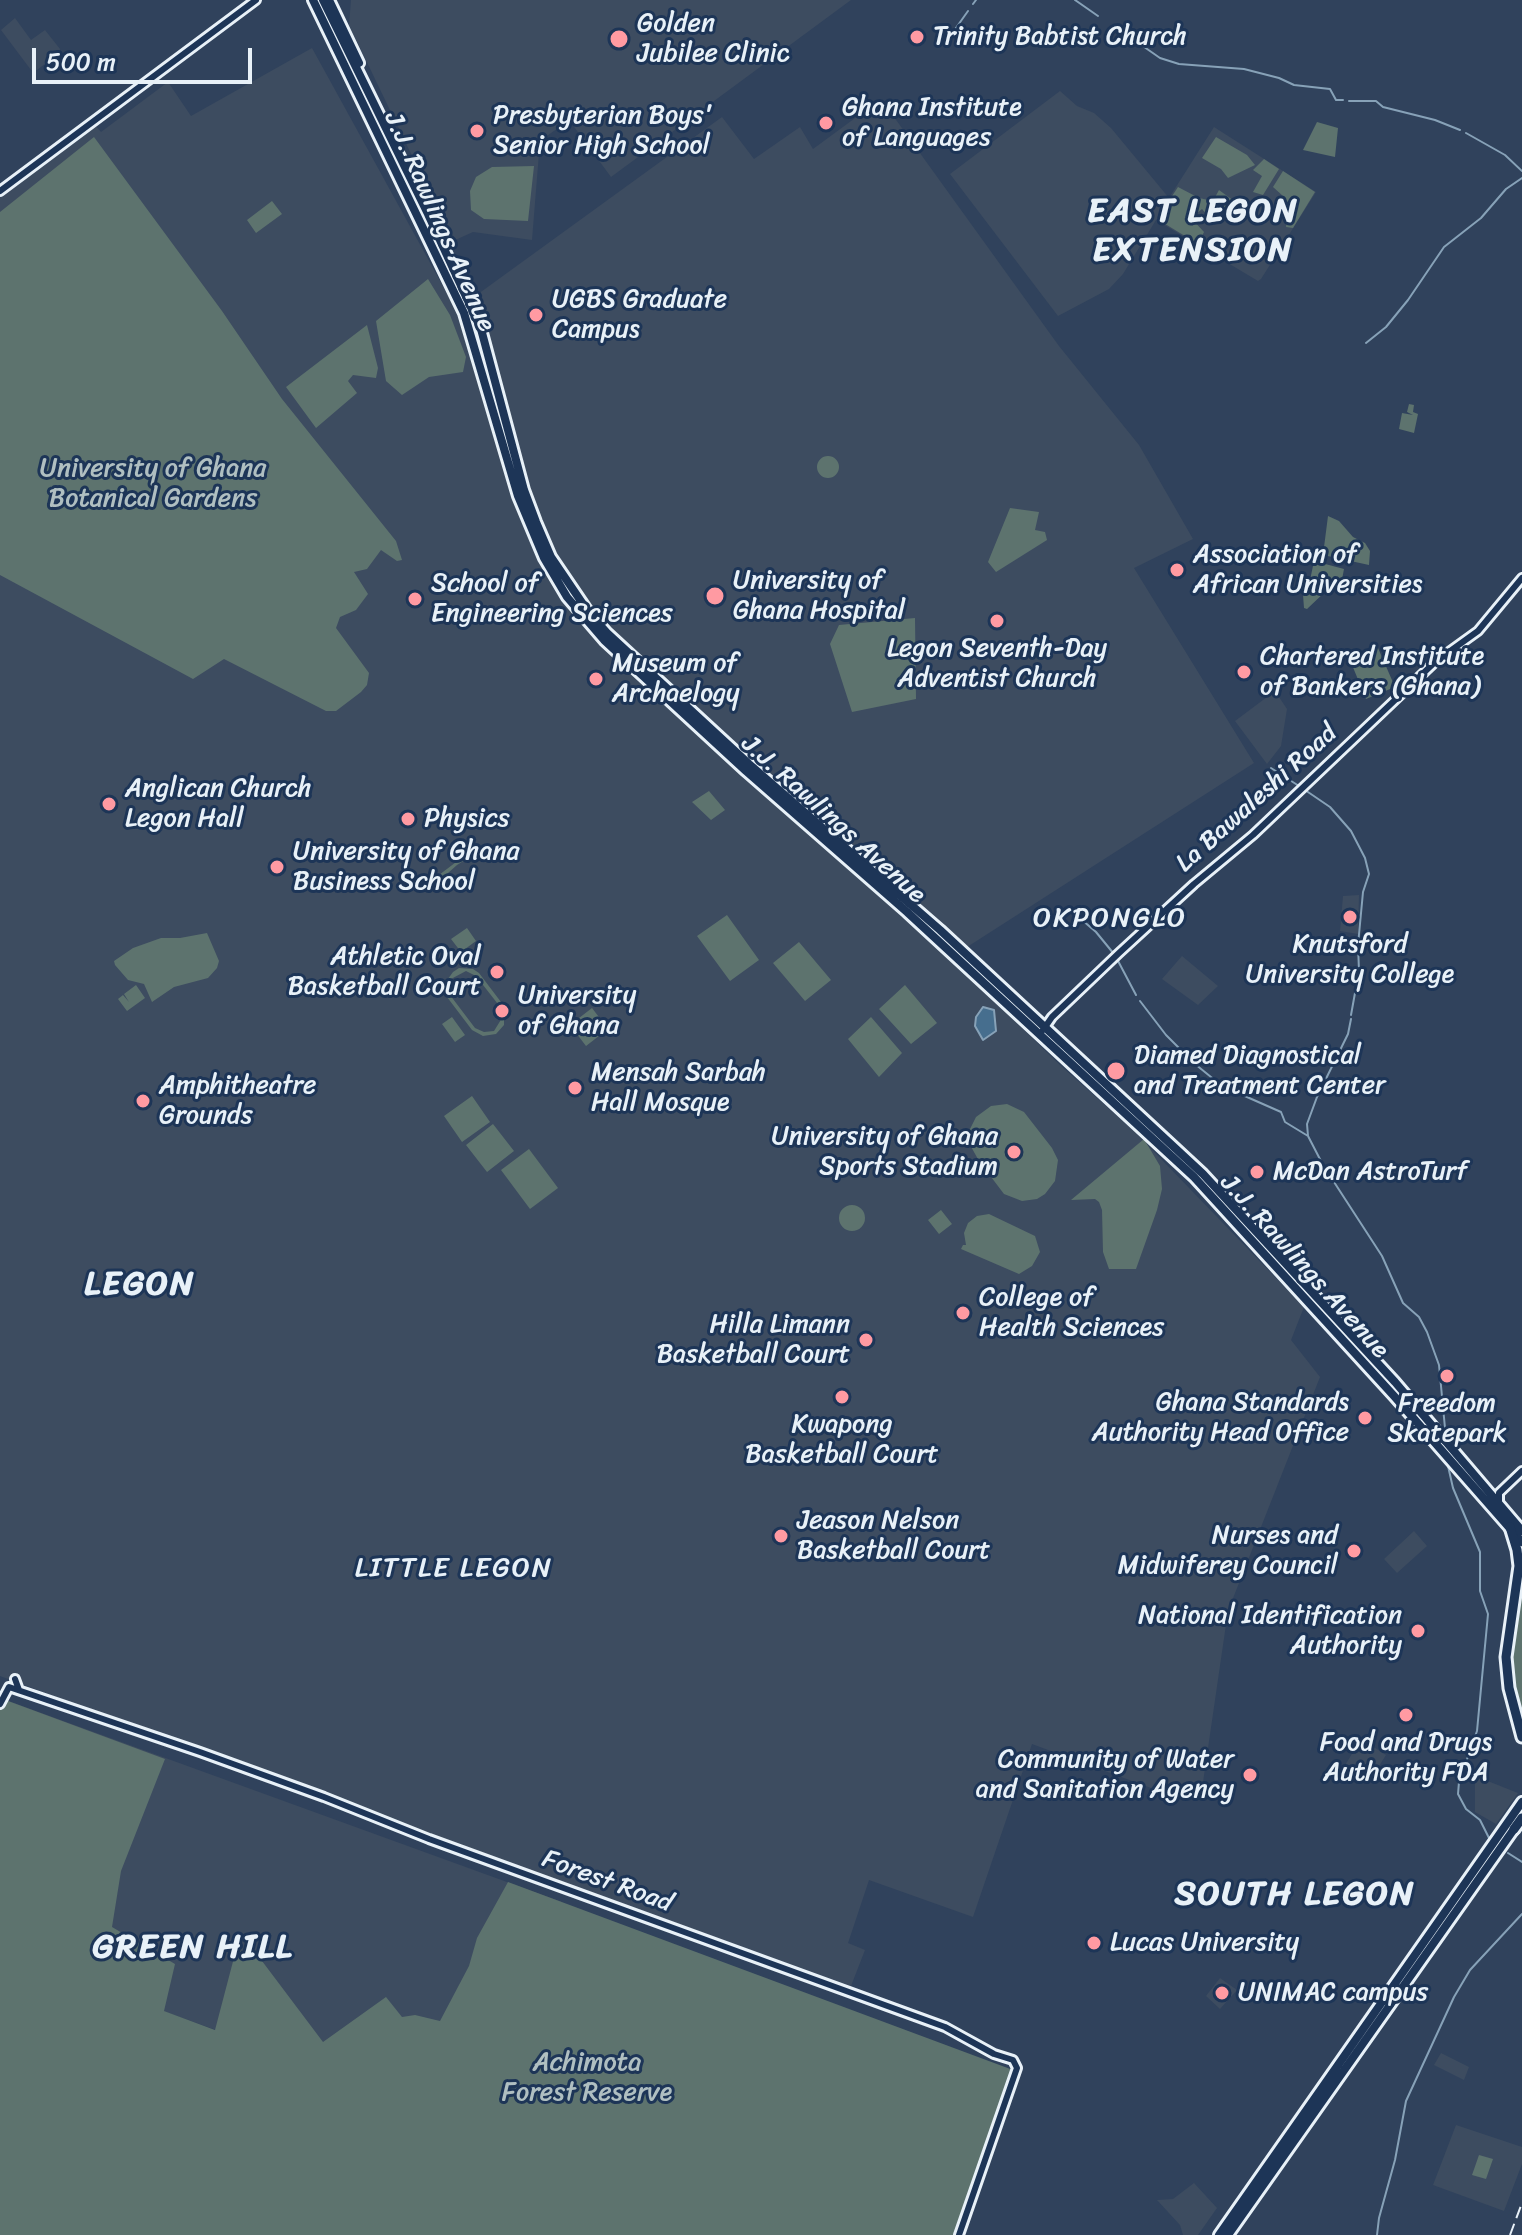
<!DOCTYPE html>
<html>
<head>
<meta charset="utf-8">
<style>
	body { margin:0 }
	#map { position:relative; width:1522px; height:2235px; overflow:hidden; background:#30425c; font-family:Sriracha,sans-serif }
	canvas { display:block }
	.scale { position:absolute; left:32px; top:48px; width:220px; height:36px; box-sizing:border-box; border:4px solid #e8f1f8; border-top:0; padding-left:10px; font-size:24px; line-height:28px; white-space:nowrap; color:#e8f1f8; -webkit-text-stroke:6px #1d3557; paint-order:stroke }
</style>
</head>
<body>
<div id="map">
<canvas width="1522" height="2235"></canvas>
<div class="scale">500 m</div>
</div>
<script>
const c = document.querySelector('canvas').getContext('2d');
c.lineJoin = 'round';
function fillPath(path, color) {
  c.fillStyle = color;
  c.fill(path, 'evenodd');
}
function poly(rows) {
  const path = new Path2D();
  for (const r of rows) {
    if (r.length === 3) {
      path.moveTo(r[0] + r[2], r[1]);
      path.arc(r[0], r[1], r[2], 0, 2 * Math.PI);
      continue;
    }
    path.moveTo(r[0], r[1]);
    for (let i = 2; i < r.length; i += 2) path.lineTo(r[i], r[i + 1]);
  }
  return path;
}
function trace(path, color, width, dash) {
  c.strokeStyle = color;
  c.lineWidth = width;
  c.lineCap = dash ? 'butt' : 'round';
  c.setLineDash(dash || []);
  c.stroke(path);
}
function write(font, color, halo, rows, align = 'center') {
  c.font = font + ' Sriracha,sans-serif';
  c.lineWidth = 6;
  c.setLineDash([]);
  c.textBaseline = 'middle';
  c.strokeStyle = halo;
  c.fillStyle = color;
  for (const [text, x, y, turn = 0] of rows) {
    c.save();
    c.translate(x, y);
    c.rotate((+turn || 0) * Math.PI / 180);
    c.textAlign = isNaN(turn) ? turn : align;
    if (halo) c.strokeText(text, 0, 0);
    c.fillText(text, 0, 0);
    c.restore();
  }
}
const built = poly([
	[351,0,851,0,611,177,569,120,540,141,532,240,473,232,453,241,349,25],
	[15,18,31,40,45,30,60,49,59,53,37,70,31,70,1,30],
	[312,48,456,310,722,117,754,159,800,127,813,149,881,99,1059,346,1139,445,1193,539,1134,568,1254,763,950,958,1060,1065,1134,1131,1304,1307,1291,1340,1320,1377,1228,1611,1201,1796,1170,1795,1032,1744,973,1917,869,1880,848,1943,865,1950,851,1986,373,1814,0,1676,0,196,94,124,101,132,168,82,191,116],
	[1060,91,1077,106,1094,113,1111,128,1169,198,1214,127,1316,192,1261,279,1258,281,1156,220,1123,274,1109,289,1058,316,950,174],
	[1275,691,1287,709,1281,746,1267,764,1235,721],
	[1359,895,1358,934,1340,931,1343,896],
	[1182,956,1218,986,1198,1005,1162,979],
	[1414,1531,1427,1546,1397,1573,1384,1559],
	[3,1699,562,1902,477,2123,0,1953,0,1708],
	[1361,1739,1386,1755,1369,1782,1344,1767],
	[1475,1776,1518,1793,1496,1824,1475,1812],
	[1220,1978,1237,1990,1220,2009,1206,1996],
	[1441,2053,1469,2067,1464,2080,1434,2065],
	[1456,2125,1522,2147,1522,2164,1504,2211,1433,2185],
	[1194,2183,1217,2208,1198,2235,1183,2235,1180,2225,1157,2200,1173,2199]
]);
const green = poly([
	[1317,122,1338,128,1335,157,1303,150],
	[94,137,222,311,282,399,396,541,402,560,397,561,381,550,367,569,354,572,368,594,356,610,340,617,336,628,369,673,367,685,361,692,336,711,326,711,224,659,193,679,0,575,0,212],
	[1216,137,1247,155,1255,165,1228,178,1221,169,1202,158],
	[1264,159,1279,169,1263,195,1253,192,1262,176,1253,170],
	[534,166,528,221,484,219,471,210,470,191,476,177,492,167],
	[1283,171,1315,192,1293,228,1286,227,1287,220,1282,206,1283,196,1273,187],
	[1178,187,1199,198,1213,201,1219,190,1234,201,1213,222,1202,209,1191,218,1204,232,1198,244,1157,219],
	[272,201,282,214,256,233,247,220],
	[428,279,450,315,466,357,463,372,429,377,402,395,386,381,376,321],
	[367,325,378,368,376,378,353,375,348,381,357,393,316,428,286,387],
	[1409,404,1414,405,1413,412,1418,414,1414,433,1399,429,1402,413,1413,415,1407,412],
	[828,467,11],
	[1010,508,1039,512,1035,530,1045,532,1047,540,996,572,988,562],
	[1328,516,1339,521,1353,537,1365,543,1370,551,1369,565,1323,555],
	[1314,561,1344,569,1341,585,1326,591,1307,609,1304,608,1303,595,1308,590],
	[915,618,916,699,852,712,830,644,839,625],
	[1378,648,1395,687,1366,699,1350,660],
	[709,791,725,810,711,820,692,802],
	[476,847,479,851,457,865,439,881,436,881,435,878],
	[727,915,759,960,730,981,697,936],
	[467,928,476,941,461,952,451,939],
	[207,933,219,961,217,968,208,978,174,987,152,1002,144,984,128,980,115,965,114,961,133,948,161,938,180,938],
	[799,942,831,980,805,1001,773,963],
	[459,968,473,969,479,973,504,1006,504,1025,496,1034,483,1036,472,1030,447,997,445,983,453,972],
	[466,971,476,976,501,1008,502,1018,494,1031,484,1032,475,1028,450,995,451,979],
	[136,985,145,998,127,1011,118,999,123,995,129,1002,124,994],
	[905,985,937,1023,911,1044,879,1009],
	[592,1008,608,1029,586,1046,570,1025],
	[452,1017,465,1035,455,1042,442,1024],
	[871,1017,902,1053,879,1077,848,1039],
	[472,1096,490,1122,462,1142,444,1116],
	[1007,1104,1024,1112,1052,1148,1058,1160,1055,1181,1045,1194,1037,1199,1022,1201,1004,1194,979,1161,969,1143,969,1131,976,1117,991,1106],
	[493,1124,514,1151,487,1172,466,1145],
	[1144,1139,1160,1166,1162,1189,1157,1210,1136,1269,1109,1269,1103,1252,1102,1210,1099,1202,1095,1199,1071,1200],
	[529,1149,558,1188,530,1209,501,1170],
	[852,1218,13],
	[941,1210,952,1224,939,1234,928,1220],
	[989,1214,1035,1236,1040,1252,1032,1266,1019,1274,961,1249,963,1245,966,1245,964,1233,968,1223,977,1216],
	[1522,1572,1522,1721,1512,1681,1509,1650],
	[0,1698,165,1759,121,1871,112,1927,175,1964,164,2011,215,2030,236,1950,259,1957,323,2042,386,1997,402,2017,415,2015,440,2021,469,1966,477,1938,508,1882,1013,2070,956,2235,0,2235],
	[1479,2155,1493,2159,1486,2179,1472,2175]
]);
const water = poly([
	[983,1007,994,1010,996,1031,983,1040,975,1026,976,1017,983,1007]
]);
const stream = poly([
	[1075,0,1098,16],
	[973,4,976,0],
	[1127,35,1160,58,1179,64,1244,69,1279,78,1294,85,1330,89,1336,100,1343,100],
	[946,42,968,11],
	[1349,101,1376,101,1383,107,1435,120,1460,130],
	[1466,133,1505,155,1522,171],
	[1366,343,1386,327,1408,300,1444,247,1481,218,1506,189,1522,178],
	[1271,768,1299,786],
	[1305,790,1330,807,1351,831,1365,858,1369,874,1363,892,1358,945,1359,971,1351,1015],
	[1067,907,1096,932,1114,954],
	[1117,959,1136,995],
	[1140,1001,1166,1035,1195,1064,1222,1086,1281,1112,1285,1122,1308,1136,1323,1165,1382,1256,1403,1303,1419,1317,1427,1332,1439,1365,1445,1428],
	[1308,1136,1307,1124,1317,1097,1348,1034,1351,1019],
	[1448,1466,1453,1488,1480,1552,1480,1591,1488,1614,1477,1731,1459,1782,1458,1794,1466,1809,1480,1820,1489,1838],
	[1508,1853,1522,1862],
	[1377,2235,1379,2218,1395,2160,1406,2101,1454,1997,1470,1970,1522,1914]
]);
const secondary = poly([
	[0,191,256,0],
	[1043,1030,1052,1017,1119,953,1194,884,1253,835,1435,662,1478,631,1522,578],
	[1499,1501,1499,1493,1522,1471],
	[15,1679,19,1690],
	[0,1704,9,1687,200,1752,324,1797,429,1839,945,2027,994,2054,1013,2060,1017,2068,959,2235]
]);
const trunk = poly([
	[313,0,464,313,518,496,544,558,567,597,604,640,746,771,907,912,1194,1177,1394,1396,1522,1542],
	[323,0,428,214,481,329,524,490,536,522,551,557,589,613,607,633,749,764,940,930,1203,1174,1395,1382,1522,1531],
	[329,0,359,63],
	[1219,2235,1522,1802],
	[1228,2235,1514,1829]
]);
const motorway = poly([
	[1510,1527,1517,1550,1519,1566,1506,1657,1509,1688,1522,1737],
	[1514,1829,1522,1818]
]);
const rail = poly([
	[1510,2235,1522,2203]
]);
const markers = [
	[917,37,8,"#ff9aa2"],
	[619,39,10,"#ff9aa2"],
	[826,123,8,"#ff9aa2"],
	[477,131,8,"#ff9aa2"],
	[536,315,8,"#ff9aa2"],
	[1177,570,8,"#ff9aa2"],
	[715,596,10,"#ff9aa2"],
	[415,599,8,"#ff9aa2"],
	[997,621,8,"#ff9aa2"],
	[1244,672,8,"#ff9aa2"],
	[596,679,8,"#ff9aa2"],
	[109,804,8,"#ff9aa2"],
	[408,819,8,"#ff9aa2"],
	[277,867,8,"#ff9aa2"],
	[1350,917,8,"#ff9aa2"],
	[497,972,8,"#ff9aa2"],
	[502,1011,8,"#ff9aa2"],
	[1116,1071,10,"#ff9aa2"],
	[575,1088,8,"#ff9aa2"],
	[143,1101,8,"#ff9aa2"],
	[1014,1152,8,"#ff9aa2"],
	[1257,1172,8,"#ff9aa2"],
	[963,1313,8,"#ff9aa2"],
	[866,1340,8,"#ff9aa2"],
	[1447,1376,8,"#ff9aa2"],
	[842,1397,8,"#ff9aa2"],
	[1365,1418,8,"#ff9aa2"],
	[781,1536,8,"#ff9aa2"],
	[1354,1551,8,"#ff9aa2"],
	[1418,1631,8,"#ff9aa2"],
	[1406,1715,8,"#ff9aa2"],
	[1250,1775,8,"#ff9aa2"],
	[1094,1943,8,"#ff9aa2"],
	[1222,1993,8,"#ff9aa2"]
];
const poiNames = [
	["Golden",637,24],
	["Jubilee Clinic",637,54],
	["Trinity Babtist Church",933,37],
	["Ghana Institute",842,108],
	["of Languages",842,138],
	["Presbyterian Boys'",493,116],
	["Senior High School",493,146],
	["UGBS Graduate",552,300],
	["Campus",552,330],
	["Association of",1193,555],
	["African Universities",1193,585],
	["University of",733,581],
	["Ghana Hospital",733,611],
	["School of",431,584],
	["Engineering Sciences",431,614],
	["Legon Seventh-Day",997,649,"center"],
	["Adventist Church",997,679,"center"],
	["Chartered Institute",1260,657],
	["of Bankers (Ghana)",1260,687],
	["Museum of",612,664],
	["Archaelogy",612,694],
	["Anglican Church",125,789],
	["Legon Hall",125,819],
	["Physics",424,819],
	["University of Ghana",293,852],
	["Business School",293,882],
	["Knutsford",1350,945,"center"],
	["University College",1350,975,"center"],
	["Athletic Oval",481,957,"right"],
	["Basketball Court",481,987,"right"],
	["University",518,996],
	["of Ghana",518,1026],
	["Diamed Diagnostical",1134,1056],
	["and Treatment Center",1134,1086],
	["Mensah Sarbah",591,1073],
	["Hall Mosque",591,1103],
	["Amphitheatre",159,1086],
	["Grounds",159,1116],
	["University of Ghana",998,1137,"right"],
	["Sports Stadium",998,1167,"right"],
	["McDan AstroTurf",1273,1172],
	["College of",979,1298],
	["Health Sciences",979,1328],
	["Hilla Limann",850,1325,"right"],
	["Basketball Court",850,1355,"right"],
	["Ghana Standards",1349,1403,"right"],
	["Authority Head Office",1349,1433,"right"],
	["Freedom",1447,1404,"center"],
	["Skatepark",1447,1434,"center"],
	["Kwapong",842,1425,"center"],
	["Basketball Court",842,1455,"center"],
	["Jeason Nelson",797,1521],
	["Basketball Court",797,1551],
	["Nurses and",1338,1536,"right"],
	["Midwiferey Council",1338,1566,"right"],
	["National Identification",1402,1616,"right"],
	["Authority",1402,1646,"right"],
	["Food and Drugs",1406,1743,"center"],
	["Authority FDA",1406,1773,"center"],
	["Community of Water",1234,1760,"right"],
	["and Sanitation Agency",1234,1790,"right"],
	["Lucas University",1110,1943],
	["UNIMAC campus",1238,1993]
];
const streetNames = [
	["J.J. Rawlings Avenue",439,222,66],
	["La Bawaleshi Road",1257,799,-42],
	["J.J. Rawlings Avenue",833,820,42],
	["J.J. Rawlings Avenue",1304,1267,48],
	["Forest Road",607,1882,20]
];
const parkNames = [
	["University of Ghana",153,469],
	["Botanical Gardens",153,499],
	["Achimota",587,2063],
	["Forest Reserve",587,2093]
];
const neighbourhoodNames = [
	["OKPONGLO",1110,919],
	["LITTLE LEGON",454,1569]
];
const districtNames = [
	["EAST LEGON",1193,212],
	["EXTENSION",1193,251],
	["LEGON",140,1285],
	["SOUTH LEGON",1295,1895],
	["GREEN HILL",193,1948]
];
fillPath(built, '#3d4c60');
fillPath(green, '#5d736e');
fillPath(water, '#466e8e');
trace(water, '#87a2b8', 2);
trace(stream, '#87a2b8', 2);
trace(secondary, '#e8f1f8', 12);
trace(trunk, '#e8f1f8', 14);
trace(motorway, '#e8f1f8', 15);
trace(secondary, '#1d3557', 6);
trace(trunk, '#1d3557', 8);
trace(motorway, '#1d3557', 9);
trace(rail, '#e8f1f8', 2, [12, 6]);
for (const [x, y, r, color] of markers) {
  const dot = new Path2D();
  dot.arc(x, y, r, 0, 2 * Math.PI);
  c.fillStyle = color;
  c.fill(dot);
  trace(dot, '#1d3557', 3);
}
write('26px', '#e8f1f8', '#1d3557', poiNames, 'left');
write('26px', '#e8f1f8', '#1d3557', streetNames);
write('26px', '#b0bfc1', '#1d3557', parkNames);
c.letterSpacing = '2px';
write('28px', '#e8f1f8', '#1d3557', neighbourhoodNames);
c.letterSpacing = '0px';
c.letterSpacing = '2px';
write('bold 34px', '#e8f1f8', '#1d3557', districtNames);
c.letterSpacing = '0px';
</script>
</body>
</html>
